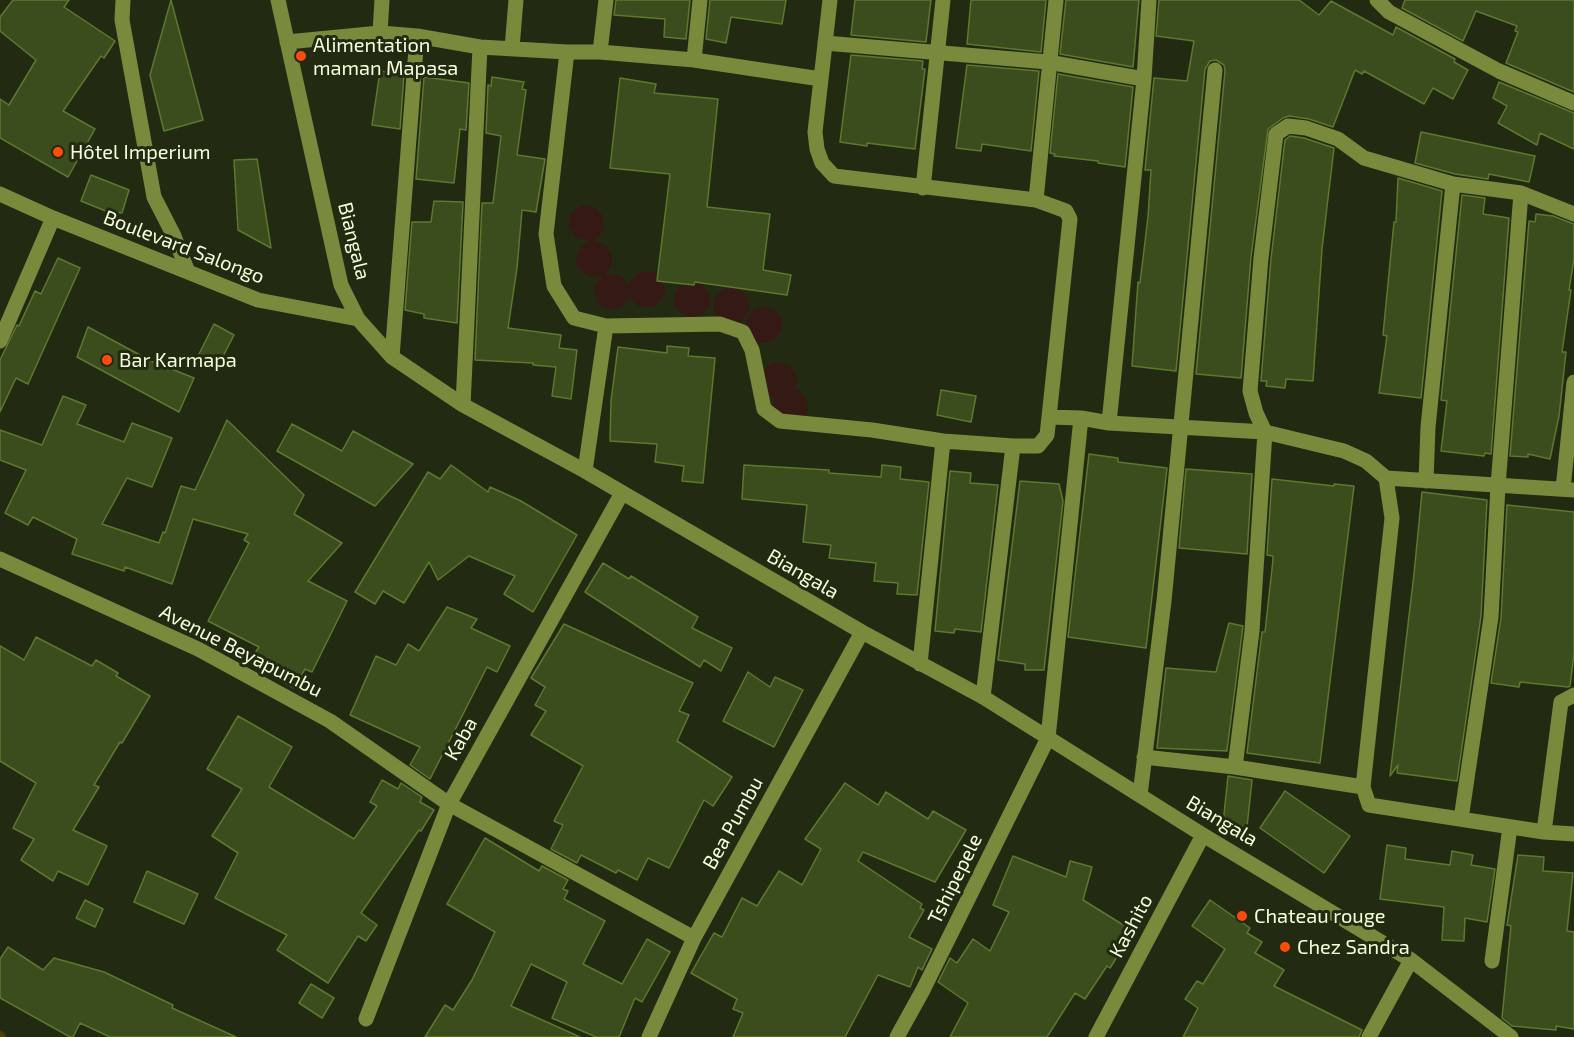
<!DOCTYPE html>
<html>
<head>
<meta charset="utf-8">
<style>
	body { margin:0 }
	canvas { display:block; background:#222b11 }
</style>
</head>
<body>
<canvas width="1574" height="1037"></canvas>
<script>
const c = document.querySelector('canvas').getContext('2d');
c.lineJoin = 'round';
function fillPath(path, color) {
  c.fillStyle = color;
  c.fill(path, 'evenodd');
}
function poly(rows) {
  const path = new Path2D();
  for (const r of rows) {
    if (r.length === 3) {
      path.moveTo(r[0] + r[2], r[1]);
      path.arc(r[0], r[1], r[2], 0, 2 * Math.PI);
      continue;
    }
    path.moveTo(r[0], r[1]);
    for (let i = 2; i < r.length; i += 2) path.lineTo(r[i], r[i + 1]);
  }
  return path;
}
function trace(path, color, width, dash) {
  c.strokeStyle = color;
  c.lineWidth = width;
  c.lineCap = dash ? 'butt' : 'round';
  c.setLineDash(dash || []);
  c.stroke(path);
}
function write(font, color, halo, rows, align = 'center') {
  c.font = font + ' "Exo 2",sans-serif';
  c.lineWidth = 6;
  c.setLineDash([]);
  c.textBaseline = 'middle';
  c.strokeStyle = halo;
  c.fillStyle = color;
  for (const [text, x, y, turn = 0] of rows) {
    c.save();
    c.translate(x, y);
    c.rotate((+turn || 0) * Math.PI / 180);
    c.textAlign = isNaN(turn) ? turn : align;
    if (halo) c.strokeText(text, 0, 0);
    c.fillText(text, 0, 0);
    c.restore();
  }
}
const green = poly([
	[584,205,595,207,603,216,604,228,602,233,593,241,603,243,611,252,612,264,605,275,615,274,621,276,629,284,638,273,650,271,656,273,660,277,665,288,665,294,658,304,653,307,641,307,635,304,630,297,623,306,612,310,601,306,597,302,594,290,596,284,603,275,594,277,588,276,579,269,576,263,578,252,581,247,589,241,575,237,569,227,570,215,578,207],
	[692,299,18],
	[731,306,18],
	[764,325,18],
	[776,362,787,364,792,368,797,379,795,389,799,390,807,399,808,411,801,421,773,411,774,398,767,394,762,372,770,364]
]);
const stream = poly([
	[0,1035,2,1037]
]);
const building = poly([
	[13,0,69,0,64,7,115,41,104,58,101,56,63,111,95,129,68,177,0,138,0,99,9,105,36,60,0,31,0,17,13,0],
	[171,0,203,120,164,131,150,75,171,0],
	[616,0,690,0,686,39,664,37,665,19,614,15,616,0],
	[710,0,786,0,782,24,731,17,726,43,706,39,710,0],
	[855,0,931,0,926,42,851,35,855,0],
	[971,0,1046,0,1041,52,967,44,971,0],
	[1066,0,1139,0,1133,67,1060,54,1066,0],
	[1159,0,1299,0,1319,15,1331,1,1393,35,1396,27,1455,59,1454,62,1468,70,1453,99,1433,88,1424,104,1364,71,1362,74,1355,70,1333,127,1309,119,1289,116,1283,118,1268,129,1251,257,1241,378,1196,374,1225,71,1224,65,1216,60,1210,61,1205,69,1176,371,1132,366,1138,282,1140,283,1148,217,1151,170,1145,170,1154,78,1187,81,1194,41,1156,36,1159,0],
	[1405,0,1574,0,1574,92,1506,63,1518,32,1515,31,1517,26,1476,11,1463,41,1402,8,1405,0],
	[851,55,923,61,922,69,925,69,915,149,867,143,867,146,840,142,851,55],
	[967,65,1039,71,1031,151,982,144,981,151,956,148,967,65],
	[380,71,404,74,400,129,372,125,380,71],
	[1058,74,1133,87,1125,167,1098,163,1098,161,1054,156,1055,154,1050,153,1058,74],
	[424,77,469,83,466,130,460,129,454,183,416,179,424,77],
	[492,77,524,82,522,89,526,90,517,155,545,159,536,212,522,210,517,268,508,328,561,335,559,348,577,350,571,399,552,396,556,367,533,365,533,363,475,360,482,203,493,203,501,136,486,133,488,85,491,86,492,77],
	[620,78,656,84,654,93,718,99,707,207,770,214,763,270,791,275,787,295,695,282,694,285,657,281,670,174,610,168,620,78],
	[1499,82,1574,113,1574,149,1540,133,1537,145,1498,123,1507,106,1493,98,1499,82],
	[1421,132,1535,156,1529,182,1489,174,1488,179,1455,174,1415,163,1421,132],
	[1290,136,1304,138,1334,148,1322,249,1313,381,1286,379,1285,388,1266,386,1267,381,1261,381,1271,259,1285,140,1290,136],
	[257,159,267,222,271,248,238,230,234,160,257,159],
	[91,175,129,190,122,213,114,212,113,214,81,201,91,175],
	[1398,178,1442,191,1421,398,1379,393,1387,336,1383,335,1394,222,1396,222,1398,178],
	[1462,195,1485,198,1483,214,1509,218,1491,454,1485,453,1484,456,1441,451,1447,401,1441,400,1462,195],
	[434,201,463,202,457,323,424,318,424,314,405,310,412,222,431,222,434,201],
	[1536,214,1553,216,1574,224,1574,259,1569,290,1571,290,1562,352,1566,352,1559,416,1550,459,1528,454,1528,457,1510,456,1529,221,1535,222,1536,214],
	[58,258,80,268,28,384,16,378,0,412,0,360,17,325,19,326,35,291,41,294,58,258],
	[214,324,234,335,218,366,198,356,214,324],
	[88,327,168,370,169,368,194,378,179,412,77,357,88,327],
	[667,346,689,348,688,356,715,358,703,483,682,481,684,466,655,462,657,444,610,441,611,401,618,347,667,353,667,346],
	[941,390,976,396,971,422,937,415,941,390],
	[63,396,86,405,77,424,124,442,132,423,172,438,152,487,127,478,102,524,159,543,163,532,165,533,181,486,195,490,227,420,304,495,294,514,342,543,308,581,347,601,312,672,305,669,294,688,260,668,265,659,255,653,259,647,208,621,249,543,244,540,248,534,193,519,172,584,125,567,124,571,72,554,77,539,33,517,28,525,5,513,26,470,0,460,0,430,42,445,63,396],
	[292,424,342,451,353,431,413,464,375,506,277,451,292,424],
	[1089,454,1118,458,1118,462,1167,468,1146,648,1068,637,1089,454],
	[451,465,488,492,490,487,521,501,577,535,533,612,504,594,515,576,469,556,438,580,429,562,404,603,383,591,375,604,355,592,428,472,440,479,451,465],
	[744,465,829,470,829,473,881,477,882,465,901,467,900,479,929,482,917,595,897,594,898,583,874,581,876,563,829,558,831,545,803,542,807,505,742,499,744,465],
	[1186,469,1252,474,1247,554,1179,548,1186,469],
	[950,471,971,473,970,483,998,485,981,632,955,629,954,633,935,631,950,471],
	[1272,479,1334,486,1334,484,1354,486,1320,763,1247,753,1262,632,1265,632,1273,560,1273,556,1267,555,1272,479],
	[1020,481,1059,484,1063,501,1044,670,1025,670,1025,664,998,660,1020,481],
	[1422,492,1487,500,1481,616,1457,781,1397,773,1398,765,1390,776,1414,574,1422,492],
	[1507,505,1574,512,1574,654,1570,686,1568,687,1520,682,1519,687,1491,683,1501,618,1507,505],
	[603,563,629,579,631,576,698,617,692,628,732,648,721,671,704,660,700,667,585,592,603,563],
	[447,607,477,619,471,628,510,646,497,672,487,667,430,779,410,765,420,747,350,715,376,656,396,665,408,644,419,651,447,607],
	[1229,623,1243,626,1227,750,1226,750,1227,751,1157,748,1166,668,1216,672,1229,623],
	[564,624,693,683,679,711,689,715,677,741,732,777,713,806,704,800,669,868,648,858,637,880,618,870,616,873,581,855,577,863,551,849,563,825,554,821,583,766,531,735,546,711,535,705,545,687,531,678,564,624],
	[36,637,92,666,96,660,118,673,116,676,150,696,122,743,120,742,94,785,99,787,73,830,107,846,88,885,58,871,53,881,21,860,34,839,13,828,36,783,0,761,0,646,24,660,36,637],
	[748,672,770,687,775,677,803,690,774,747,723,721,748,672],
	[238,716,292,747,269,787,354,839,377,806,370,802,382,780,398,789,401,783,422,797,420,802,434,810,421,831,419,830,361,913,377,925,366,941,358,936,328,983,277,950,287,935,215,898,238,853,212,836,242,789,207,769,238,716],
	[1228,776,1252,780,1247,827,1223,824,1228,776],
	[845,783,878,805,886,792,928,819,933,811,966,830,935,882,863,852,858,861,922,904,920,908,924,910,909,937,932,949,922,970,918,967,910,987,878,975,845,1037,733,1037,743,1013,733,1009,737,999,691,973,714,933,722,937,742,898,757,906,779,871,802,885,821,849,805,839,845,783],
	[1285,791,1350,836,1324,873,1260,828,1285,791],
	[485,838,539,871,542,866,568,880,563,889,568,891,564,899,605,921,583,964,622,984,647,939,670,952,642,1002,635,998,619,1037,596,1037,552,1018,567,982,531,964,511,1006,580,1037,425,1037,445,1005,453,1010,472,980,495,932,447,904,485,838],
	[1387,845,1406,848,1405,859,1450,865,1452,851,1473,855,1471,865,1495,869,1487,922,1465,918,1464,941,1442,940,1444,907,1380,899,1387,845],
	[1518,855,1544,857,1543,871,1573,873,1567,931,1574,932,1574,1029,1556,1026,1556,1030,1512,1026,1502,1018,1511,926,1507,925,1518,855],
	[1013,856,1066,877,1070,861,1092,867,1083,900,1133,931,1110,968,1107,966,1085,999,1075,993,1047,1037,950,1037,968,1003,938,982,950,958,957,963,973,939,990,951,1009,912,993,905,1013,856],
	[147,871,198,894,184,924,134,902,147,871],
	[85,900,103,909,95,927,76,918,85,900],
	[1210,900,1250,928,1247,933,1262,942,1255,953,1284,970,1274,986,1362,1030,1359,1037,1183,1037,1198,1008,1185,999,1197,981,1203,984,1225,949,1192,926,1210,900],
	[8,947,43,970,54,958,104,972,173,1005,172,1008,236,1037,110,1037,80,1023,73,1037,70,1037,0,998,0,959,8,947],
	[311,984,334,998,322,1018,299,1003,311,984]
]);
const minor = poly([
	[123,0,122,20,154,197,174,236,188,272],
	[278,0,341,285,358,319,392,357,463,405,585,471,862,632,983,697,1203,835,1411,960,1511,1037],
	[830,0,815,132,817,149,822,163,834,176,1036,200,1066,211,1070,219,1049,417],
	[1377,0,1389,12,1499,71,1574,103],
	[380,33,382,0],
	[287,42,380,33,417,36,480,47,567,52,600,52,694,60,821,79],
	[825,43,1048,62,1144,79],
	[512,48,516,0],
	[567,52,546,234,554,286,574,318,606,326,720,324,743,332,752,350,764,409,780,421,872,430,943,441,1013,446,1038,446,1047,435,1049,417,1081,418,1109,423,1265,432,1344,451,1366,461,1386,478,1574,490],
	[600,52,606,0],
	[694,60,700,0],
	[923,188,943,0],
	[0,194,53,218,258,300,358,319],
	[1036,200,1056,0],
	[0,341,53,218],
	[392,357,417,36],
	[463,405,480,47],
	[1109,423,1144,79,1149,0],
	[585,471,606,326],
	[1386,478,1392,518,1363,787,1369,805,1544,832,1574,834],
	[1426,481,1428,427,1453,184],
	[1563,489,1574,382],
	[0,559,198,649,330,721,449,804,694,938],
	[920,664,943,441],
	[983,697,1013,446],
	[1144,757,1235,767,1363,787],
	[1235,767,1252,631,1265,432,1256,413,1250,391,1261,258,1276,134,1288,126,1306,128,1338,139,1364,158,1453,184,1521,193,1574,214],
	[1140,795,1164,601,1215,70],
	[1461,819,1491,617,1498,486,1521,193],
	[1544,832,1561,702,1574,695],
	[1492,961,1510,827],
	[366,1019,449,804,622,493],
	[649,1037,694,938,862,632],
	[897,1037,923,990,1048,738,1081,418],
	[1096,1037,1203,835],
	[1369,1037,1411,960]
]);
const markers = [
	[301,56,6,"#fe4b09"],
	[58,152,6,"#fe4b09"],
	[107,360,6,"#fe4b09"],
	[1242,916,6,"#fe4b09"],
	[1285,947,6,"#fe4b09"]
];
const poiNames = [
	["Alimentation",313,45],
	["maman Mapasa",313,68],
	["Hôtel Imperium",70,152],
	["Bar Karmapa",119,360],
	["Chateau rouge",1254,916],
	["Chez Sandra",1297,947]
];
const streetNames = [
	["Biangala",354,241,76],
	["Boulevard Salongo",184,247,21],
	["Biangala",803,574,30],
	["Avenue Beyapumbu",241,651,27],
	["Kaba",461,739,-61],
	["Biangala",1222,821,31],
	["Bea Pumbu",733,823,-61],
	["Tshipepele",955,879,-64],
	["Kashito",1131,926,-62]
];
fillPath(green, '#351914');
trace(stream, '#4a3e0b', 8);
fillPath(building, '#3b4c1d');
trace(building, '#5d782f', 1.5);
trace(minor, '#7a8a3d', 15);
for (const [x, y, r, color] of markers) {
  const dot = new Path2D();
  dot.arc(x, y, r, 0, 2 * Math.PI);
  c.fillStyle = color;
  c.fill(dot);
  trace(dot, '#222b11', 2);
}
write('20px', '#f5ffdc', '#222b11', poiNames, 'left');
write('20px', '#f5ffdc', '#222b11', streetNames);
</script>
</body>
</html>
